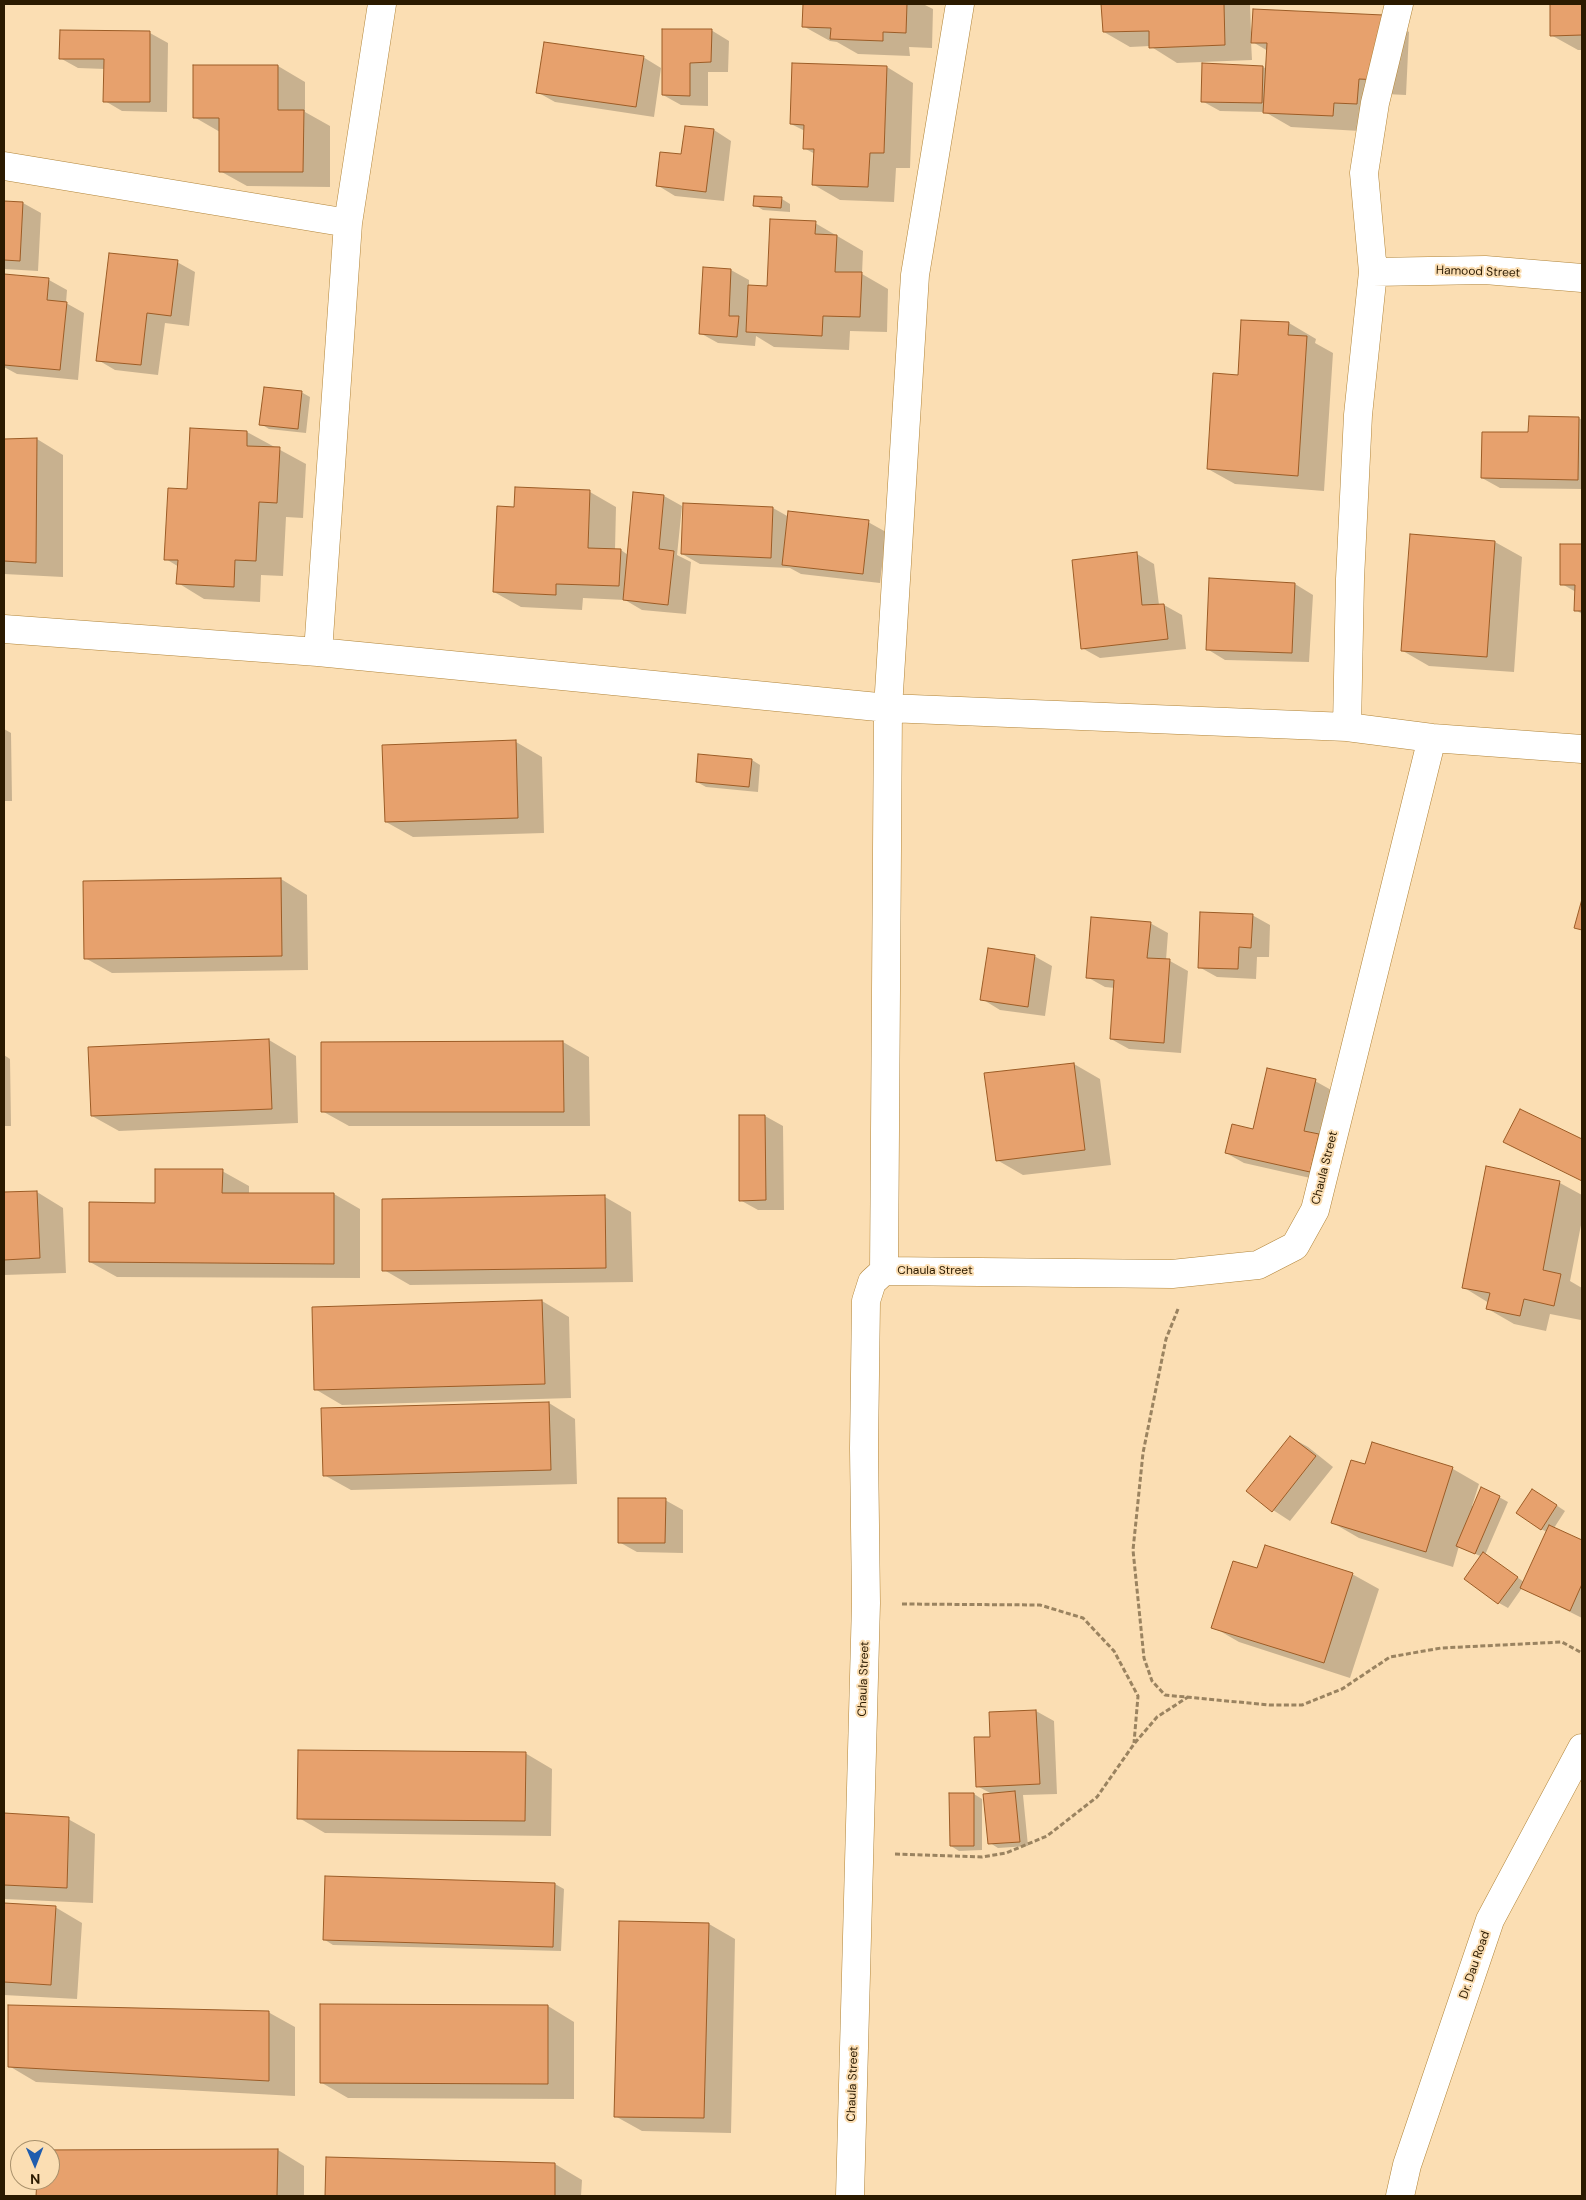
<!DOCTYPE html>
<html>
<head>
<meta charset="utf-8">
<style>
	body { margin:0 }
	#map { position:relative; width:1586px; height:2200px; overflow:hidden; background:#fbdeb3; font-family:"DM Sans",sans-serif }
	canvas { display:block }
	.frame { position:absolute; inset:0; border:5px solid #2b1a00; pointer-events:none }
	.north { position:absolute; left:10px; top:2140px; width:50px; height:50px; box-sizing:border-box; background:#fbdeb3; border:1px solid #a8906b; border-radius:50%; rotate:179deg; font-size:14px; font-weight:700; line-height:20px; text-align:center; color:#2b1a00 }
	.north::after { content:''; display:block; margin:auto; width:18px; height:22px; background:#205dae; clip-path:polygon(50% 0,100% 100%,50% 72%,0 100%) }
</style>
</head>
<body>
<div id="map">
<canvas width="1586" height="2200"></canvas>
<div class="frame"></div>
<div class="north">N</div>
</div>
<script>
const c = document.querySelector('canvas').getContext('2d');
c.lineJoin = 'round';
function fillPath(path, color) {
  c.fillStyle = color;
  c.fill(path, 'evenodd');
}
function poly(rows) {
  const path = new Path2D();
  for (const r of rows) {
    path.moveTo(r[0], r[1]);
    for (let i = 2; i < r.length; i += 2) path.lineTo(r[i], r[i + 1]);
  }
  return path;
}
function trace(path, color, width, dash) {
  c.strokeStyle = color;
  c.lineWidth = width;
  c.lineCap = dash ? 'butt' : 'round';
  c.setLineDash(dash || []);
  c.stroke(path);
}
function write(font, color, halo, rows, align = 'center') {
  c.font = font + ' "DM Sans",sans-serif';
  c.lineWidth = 4;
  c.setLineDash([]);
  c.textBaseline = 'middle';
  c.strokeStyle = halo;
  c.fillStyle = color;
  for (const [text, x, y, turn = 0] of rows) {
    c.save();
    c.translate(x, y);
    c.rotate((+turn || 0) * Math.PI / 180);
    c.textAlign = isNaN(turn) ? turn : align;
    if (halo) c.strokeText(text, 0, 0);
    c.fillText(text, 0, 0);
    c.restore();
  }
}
const shadow = poly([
	[804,4,923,4,933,9,932,48,909,47,910,56,858,54,837,42,830,41,803,26],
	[1103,4,1250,4,1251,32,1382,17,1409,32,1406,95,1385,94,1360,131,1291,127,1265,112,1220,111,1202,101,1263,67,1267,69,1268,51,1251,41,1252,60,1177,63,1150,46,1130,47,1104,32],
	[1551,4,1582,4,1582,50,1578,50,1551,35],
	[711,30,729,41,728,72,708,72,708,106,681,105,663,95],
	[61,31,150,33,168,43,167,112,122,111,105,101,105,69,78,68,60,58],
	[643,57,661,68,654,117,555,102,537,92],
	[278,66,305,82,305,112,330,126,330,187,247,186,220,171,220,132,194,117],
	[887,67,913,83,910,168,896,168,894,202,840,200,814,185,815,154,804,148,805,131,791,124],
	[714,130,731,141,724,201,675,196,657,185,682,156],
	[782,199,790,204,790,212,763,210,755,205],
	[4,202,23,203,41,213,38,271,4,269],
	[815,223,863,251,862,274,888,289,887,332,850,331,849,350,774,347,756,336,755,346,718,343,700,333,704,268,731,270,749,280,749,287,768,288],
	[177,262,195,272,189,326,165,323,158,375,115,370,98,360],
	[4,276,49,280,67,290,66,303,84,313,78,380,17,374,4,367],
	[1242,321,1289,323,1316,339,1315,343,1333,353,1324,491,1235,484,1208,469,1239,376],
	[301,392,310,397,306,433,269,429,261,424],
	[1579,418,1582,420,1582,489,1500,488,1482,478,1530,434],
	[247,432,306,464,303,518,286,517,283,576,261,575,260,602,204,599,178,583,179,567,166,559,188,490],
	[37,439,63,455,63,577,4,574,4,440],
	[590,492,616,507,615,550,621,550,628,555,634,493,664,496,682,506,677,555,691,562,686,614,642,610,625,600,583,598,582,610,521,607,494,592,515,508],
	[773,508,789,517,868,522,886,532,880,583,801,574,790,568,700,564,682,554],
	[1411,535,1495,542,1522,557,1514,672,1429,666,1403,651],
	[1562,545,1582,545,1582,614,1576,610,1576,592,1562,584],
	[1137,554,1154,564,1159,605,1164,605,1182,615,1186,649,1100,658,1082,648],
	[1211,580,1295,584,1313,595,1309,662,1225,660,1207,649],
	[4,729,11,733,12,801,4,801],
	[516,742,542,757,544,833,413,837,386,822],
	[752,760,760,765,758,792,706,787,697,782],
	[281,879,307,895,308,970,112,973,85,958],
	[1252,915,1270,925,1269,957,1257,957,1256,979,1217,977,1199,967],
	[1150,923,1168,933,1166,960,1170,961,1188,971,1181,1053,1129,1049,1111,1039,1115,988,1105,987,1087,977],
	[1034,956,1052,966,1045,1016,1000,1010,982,999],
	[269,1040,296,1056,298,1123,119,1131,92,1116,89,1048],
	[563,1042,589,1057,590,1126,349,1126,322,1111],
	[4,1055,10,1059,11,1126,4,1126],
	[1074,1064,1100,1079,1111,1165,1023,1175,997,1160],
	[1315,1081,1333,1091,1328,1182,1244,1163,1226,1153],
	[765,1116,783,1126,784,1210,758,1210,740,1200],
	[1487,1168,1560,1183,1582,1195,1582,1220,1570,1281,1582,1288,1581,1320,1550,1314,1546,1331,1514,1324,1488,1309,1489,1303,1463,1287],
	[222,1171,249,1186,249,1194,334,1194,360,1209,360,1278,117,1277,90,1262,156,1204],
	[37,1192,63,1208,66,1273,4,1275,4,1193],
	[605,1197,631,1212,633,1282,410,1285,384,1270],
	[542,1301,569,1317,571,1398,342,1405,315,1389],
	[549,1403,575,1419,577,1484,351,1490,324,1475],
	[1290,1437,1308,1447,1333,1467,1290,1521,1273,1510],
	[1373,1444,1453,1469,1479,1484,1472,1506,1499,1497,1508,1502,1485,1555,1524,1582,1547,1532,1541,1529,1541,1495,1565,1511,1554,1528,1582,1541,1582,1618,1522,1588,1508,1608,1499,1603,1466,1579,1482,1557,1459,1546,1453,1567,1359,1538,1333,1523,1366,1466],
	[665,1500,683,1510,683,1553,637,1552,619,1542],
	[1258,1570,1352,1574,1379,1589,1350,1678,1239,1642,1213,1627],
	[1036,1711,1054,1721,1057,1794,1023,1795,1028,1846,998,1848,990,1843,992,1794,977,1786,991,1738,990,1713],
	[525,1753,552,1769,551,1836,325,1833,299,1818],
	[974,1794,982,1799,982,1850,959,1851,951,1846],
	[4,1815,68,1819,95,1834,93,1903,4,1899],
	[555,1884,564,1889,561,1951,333,1945,325,1940],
	[4,1904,55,1907,82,1923,77,1999,4,1995],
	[709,1924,735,1939,731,2133,642,2131,615,2116],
	[548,2006,574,2022,574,2099,348,2098,322,2083],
	[268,2012,295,2027,295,2096,36,2082,9,2066],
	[278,2150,304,2166,304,2196,37,2196,38,2180,50,2180,50,2151],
	[327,2158,555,2164,582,2180,581,2196,326,2196]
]);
const building = poly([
	[803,4,907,4,906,33,883,32,883,41,830,39,831,28,802,27,803,4],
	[1101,4,1224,4,1225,45,1149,48,1149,31,1103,32,1101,4],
	[1550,4,1582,4,1582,35,1550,36,1550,4],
	[1253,9,1383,15,1380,80,1359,79,1357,104,1334,103,1333,116,1263,113,1267,43,1251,43,1253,9],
	[662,29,712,29,711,62,690,63,690,96,662,95,662,29],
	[60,30,150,31,150,102,103,102,104,59,59,59,60,30],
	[544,42,644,56,636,107,536,93,544,42],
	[792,63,887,66,884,153,870,153,868,187,812,185,814,149,803,149,804,125,790,124,792,63],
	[1202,63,1263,66,1262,103,1201,102,1202,63],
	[193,65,278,65,278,110,304,110,303,172,219,172,219,118,193,118,193,65],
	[685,126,714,129,706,192,656,186,660,152,681,154,685,126],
	[754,196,782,197,781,208,753,206,754,196],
	[4,201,23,202,20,261,4,260,4,201],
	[770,219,816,221,815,234,837,235,835,272,862,272,860,317,823,316,822,336,746,332,748,285,767,286,770,219],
	[109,253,178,260,171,316,147,313,141,365,96,361,109,253],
	[703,267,731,269,729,316,739,316,737,337,699,334,703,267],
	[4,274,49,278,47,300,67,302,60,370,4,365,4,274],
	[1241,320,1289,322,1288,335,1307,336,1298,476,1207,469,1213,373,1238,375,1241,320],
	[264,387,302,391,298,429,259,425,264,387],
	[1529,416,1579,417,1578,480,1481,478,1482,432,1528,432,1529,416],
	[190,428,247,431,247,446,280,447,277,503,259,502,256,561,235,560,234,587,176,584,178,560,164,560,168,488,187,489,190,428],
	[37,438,36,563,4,561,4,439,37,438],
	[515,487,590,490,588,548,621,549,619,586,556,584,556,595,493,592,497,506,514,507,515,487],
	[633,492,664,495,659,549,674,551,668,605,623,600,633,492],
	[683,503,773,507,771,558,681,554,683,503],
	[788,511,869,520,863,574,782,565,788,511],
	[1410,534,1495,541,1487,657,1401,651,1410,534],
	[1560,544,1582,544,1582,611,1574,611,1575,585,1560,585,1560,544],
	[1137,552,1142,605,1164,604,1168,639,1081,649,1072,560,1137,552],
	[1209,578,1295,583,1292,653,1206,650,1209,578],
	[516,740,518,818,385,822,382,745,516,740],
	[698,754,752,759,749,787,696,782,698,754],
	[281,878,282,956,84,959,83,881,281,878],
	[1582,899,1582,930,1574,928,1582,899],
	[1200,912,1253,914,1251,948,1239,947,1238,969,1198,968,1200,912],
	[1091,917,1151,922,1147,958,1170,959,1164,1043,1110,1039,1114,980,1086,978,1091,917],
	[988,948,1035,955,1028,1007,980,1000,988,948],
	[269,1039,272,1109,91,1116,88,1047,269,1039],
	[563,1041,564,1112,321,1112,321,1042,563,1041],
	[1074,1063,1085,1150,996,1161,984,1073,1074,1063],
	[1267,1068,1316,1079,1304,1131,1319,1134,1310,1172,1225,1153,1232,1124,1253,1129,1267,1068],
	[1520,1109,1582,1139,1582,1181,1503,1142,1520,1109],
	[739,1115,765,1115,766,1200,739,1201,739,1115],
	[1486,1166,1560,1181,1543,1270,1561,1274,1554,1306,1524,1299,1520,1316,1486,1309,1490,1293,1462,1288,1486,1166],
	[155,1169,223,1169,222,1193,334,1193,334,1264,89,1262,89,1202,155,1203,155,1169],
	[37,1191,40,1258,4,1260,4,1192,37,1191],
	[605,1195,606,1268,382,1271,382,1199,605,1195],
	[542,1300,545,1384,314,1390,312,1307,542,1300],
	[549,1402,551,1470,323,1476,321,1408,549,1402],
	[1290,1436,1316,1456,1272,1512,1246,1491,1290,1436],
	[1372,1442,1453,1467,1426,1552,1331,1523,1351,1460,1365,1464,1372,1442],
	[1481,1487,1500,1496,1475,1554,1456,1546,1481,1487],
	[1532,1489,1557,1505,1541,1530,1516,1513,1532,1489],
	[618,1498,666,1498,665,1543,618,1543,618,1498],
	[1549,1525,1582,1540,1582,1584,1570,1611,1520,1588,1549,1525],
	[1265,1545,1353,1573,1324,1663,1211,1628,1233,1561,1257,1568,1265,1545],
	[1483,1552,1518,1577,1498,1604,1464,1579,1483,1552],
	[1036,1710,1040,1784,976,1787,974,1737,990,1737,989,1712,1036,1710],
	[298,1750,526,1752,525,1821,297,1819,298,1750],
	[1015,1791,1020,1842,988,1844,983,1794,1015,1791],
	[949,1793,974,1793,974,1846,950,1846,949,1793],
	[4,1813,69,1817,67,1888,4,1885,4,1813],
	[325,1876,555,1883,553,1947,323,1940,325,1876],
	[4,1903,56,1906,51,1985,4,1982,4,1903],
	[619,1921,709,1923,704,2118,614,2117,619,1921],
	[320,2004,548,2005,548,2084,320,2083,320,2004],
	[8,2005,269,2011,269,2081,8,2067,8,2005],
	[278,2149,277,2196,36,2196,37,2180,50,2180,50,2150,38,2150,278,2149],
	[326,2157,555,2163,555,2196,325,2196,326,2157]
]);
const path = poly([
	[1178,1309,1166,1339,1143,1453,1133,1550,1144,1658,1152,1681,1165,1695,1269,1705,1302,1705,1342,1689,1390,1657,1441,1648,1562,1642,1582,1653],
	[902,1604,1040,1605,1083,1618,1114,1651,1138,1696,1134,1743],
	[895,1854,982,1857,1006,1853,1047,1836,1097,1797,1134,1744,1157,1717,1188,1697]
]);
const minor = poly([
	[4,166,348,223],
	[1373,272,1485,270,1582,278],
	[4,629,318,652,888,708,1347,727,1432,738,1582,749],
	[318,652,348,223,382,4],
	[1347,727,1350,579,1358,415,1373,272,1364,173,1375,103,1399,4],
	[884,1271,888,708,915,275,960,4],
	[850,2196,866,1603,864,1448,866,1301,872,1282,884,1271,1172,1274,1258,1265,1295,1246,1315,1210,1432,738],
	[1400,2196,1407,2165,1490,1920,1582,1748]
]);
const streetNames = [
	["Hamood Street",1478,272,2],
	["Chaula Street",1325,1168,-76],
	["Chaula Street",935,1271],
	["Chaula Street",864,1679,-88],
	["Dr. Dau Road",1475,1965,-71],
	["Chaula Street",853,2084,-88]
];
fillPath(shadow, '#0003');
fillPath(building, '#e7a16d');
trace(building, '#9c5c26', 1);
trace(minor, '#b18438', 29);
trace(path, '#9a8360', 3, [5, 2.5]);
trace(minor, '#fff', 28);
write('12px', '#2b1a00', '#fbdeb3', streetNames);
</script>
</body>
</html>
